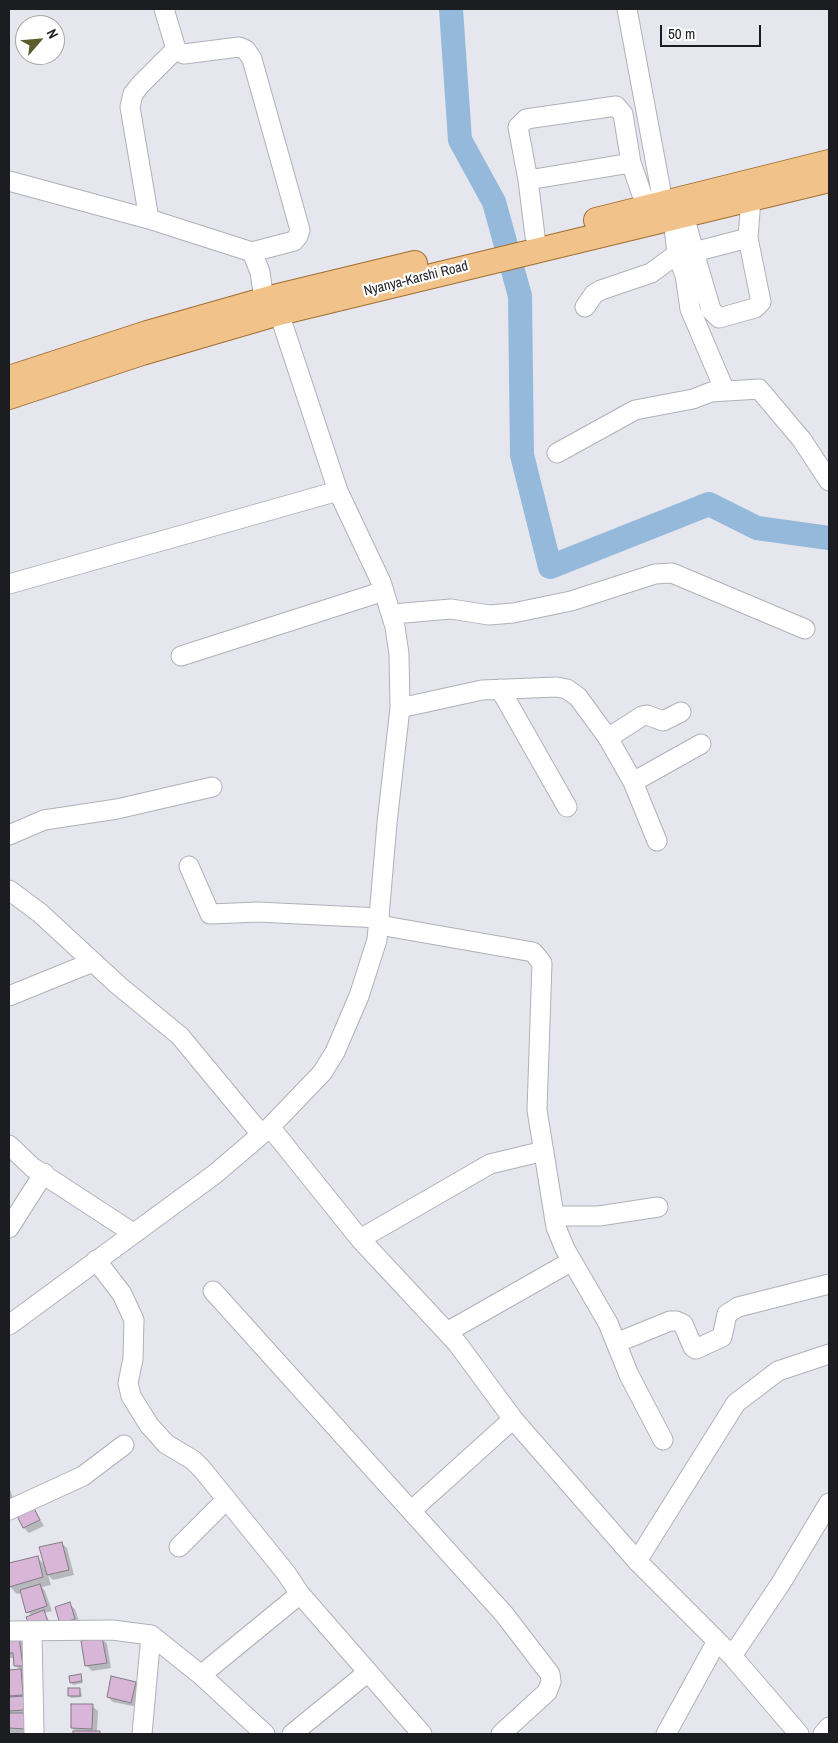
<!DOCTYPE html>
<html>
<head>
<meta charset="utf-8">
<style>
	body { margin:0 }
	#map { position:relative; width:838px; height:1743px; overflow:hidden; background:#e5e6ee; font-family:"Archivo Narrow",sans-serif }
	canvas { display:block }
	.frame { position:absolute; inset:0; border:10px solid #1c1d20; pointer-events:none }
	.north { position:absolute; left:15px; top:15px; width:50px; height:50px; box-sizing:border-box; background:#fff; border:1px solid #a4a5a6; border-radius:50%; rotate:63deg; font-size:14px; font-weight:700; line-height:20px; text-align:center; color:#1c1d20 }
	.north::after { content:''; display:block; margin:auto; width:18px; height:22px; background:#5a5d2b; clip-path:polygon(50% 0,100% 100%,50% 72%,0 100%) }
	.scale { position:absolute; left:660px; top:25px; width:101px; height:22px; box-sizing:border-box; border:2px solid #1c1d20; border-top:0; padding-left:6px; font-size:15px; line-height:18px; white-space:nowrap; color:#1c1d20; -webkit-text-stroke:4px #fff; paint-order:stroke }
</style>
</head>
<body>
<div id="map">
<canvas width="838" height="1743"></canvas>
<div class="frame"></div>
<div class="north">N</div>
<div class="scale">50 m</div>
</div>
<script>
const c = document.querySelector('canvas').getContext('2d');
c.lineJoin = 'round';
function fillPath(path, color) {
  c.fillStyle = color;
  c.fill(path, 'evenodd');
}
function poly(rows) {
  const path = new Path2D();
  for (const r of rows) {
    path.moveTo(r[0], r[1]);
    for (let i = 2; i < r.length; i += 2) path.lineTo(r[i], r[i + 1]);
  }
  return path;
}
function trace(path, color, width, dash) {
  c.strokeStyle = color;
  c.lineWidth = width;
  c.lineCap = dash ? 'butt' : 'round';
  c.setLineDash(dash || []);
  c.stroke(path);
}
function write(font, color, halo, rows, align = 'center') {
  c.font = font + ' "Archivo Narrow",sans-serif';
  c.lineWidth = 4.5;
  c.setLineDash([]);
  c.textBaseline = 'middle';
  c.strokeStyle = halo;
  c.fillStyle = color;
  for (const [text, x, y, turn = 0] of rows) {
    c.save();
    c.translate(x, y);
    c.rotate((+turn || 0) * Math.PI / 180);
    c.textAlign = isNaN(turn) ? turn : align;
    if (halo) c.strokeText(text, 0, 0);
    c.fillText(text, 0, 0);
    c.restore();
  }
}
const shadow = poly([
	[9,1487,17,1509,9,1512],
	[33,1507,44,1526,29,1533,24,1528],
	[61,1543,67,1548,74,1575,53,1580,48,1575,51,1585,42,1587,45,1591,52,1611,45,1613,54,1630,32,1616,28,1612,22,1593,17,1594,9,1586,9,1565,37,1557,45,1565],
	[69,1604,75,1609,80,1624,67,1628],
	[18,1638,23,1643,28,1671,21,1671,26,1675,30,1734,9,1734,9,1671,20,1670,16,1666,15,1658,9,1658,9,1639],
	[102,1638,107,1644,111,1668,92,1671,87,1666,82,1642],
	[80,1675,83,1683,73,1685,71,1682],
	[135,1683,141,1688,137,1707,113,1702,108,1697],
	[80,1689,82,1697,71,1698,69,1695],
	[92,1706,98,1711,97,1732,102,1734,74,1734,77,1732,72,1728]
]);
const river = poly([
	[451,9,460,140,494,202,520,296,522,455,550,567,709,504,757,528,829,538]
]);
const building = poly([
	[33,1506,40,1520,23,1528,16,1514,33,1506],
	[62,1542,69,1570,47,1575,39,1547,62,1542],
	[38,1556,43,1577,9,1587,9,1563,38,1556],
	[40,1584,47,1606,26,1613,20,1590,40,1584],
	[70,1602,75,1619,60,1624,55,1607,70,1602],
	[44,1610,49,1625,32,1632,26,1617,44,1610],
	[9,1637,19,1637,23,1666,14,1666,13,1653,9,1653,9,1637],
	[102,1637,107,1663,85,1666,81,1641,102,1637],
	[21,1669,23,1695,9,1696,9,1670,21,1669],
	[81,1674,82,1681,70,1683,69,1676,81,1674],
	[111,1676,136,1682,131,1703,107,1697,111,1676],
	[68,1688,80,1688,80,1696,68,1696,68,1688],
	[24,1696,24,1710,9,1711,9,1697,24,1696],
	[71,1704,93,1704,92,1729,71,1728,71,1704],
	[9,1713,25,1713,25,1729,9,1728,9,1713],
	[73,1731,100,1731,100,1734,73,1734,73,1731]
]);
const minor = poly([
	[164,9,176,49,180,52,184,54,239,47,246,50,252,59,300,230,298,236,294,241,252,252],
	[627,9,663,202],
	[528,180,518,127,526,119,616,106,623,114,631,163],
	[9,181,149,219,252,252,260,272,264,300],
	[684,215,694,252,748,238,751,199],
	[673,218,677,254,685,275,690,309,725,391],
	[149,219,130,107,133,94,140,85,176,49],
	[535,236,528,180,631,163,646,206],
	[694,252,711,310,719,318,755,308,761,302,748,238],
	[585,307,594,294,601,290,651,273,677,254],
	[557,453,635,410,693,399,711,392,759,389,802,440,829,481],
	[9,584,338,491],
	[393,614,451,609,489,615,513,613,571,601,655,574,672,573,805,629],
	[181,656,384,591],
	[500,689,567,807],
	[400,708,482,690,557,687,567,689,578,697,608,738,633,782,657,841],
	[608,738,642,716,647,715,663,721,681,712],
	[633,782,701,744],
	[9,835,44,820,117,809,212,787],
	[189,866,210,914,258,912,380,918],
	[9,890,40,913,118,985,180,1036,261,1134],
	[379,925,533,952,542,963,537,1110,556,1227,565,1249,608,1323,629,1375,663,1440],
	[9,996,93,962],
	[270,1127,360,1239,457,1343,513,1419,637,1561,732,1656,799,1734],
	[9,1145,32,1167,133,1233],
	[554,1216,599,1216,658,1207],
	[9,1228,44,1173],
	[360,1239,490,1164,544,1151],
	[96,1260,122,1294,134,1320,133,1359,128,1383,131,1396,149,1425,166,1444,193,1460,202,1469,286,1573,300,1594,422,1734],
	[213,1291,504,1614,550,1674,551,1682,547,1692,501,1734],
	[9,1325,215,1174,270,1127,322,1073,335,1052,359,996,377,940,387,823,400,708,399,654,395,627,381,582,338,491,279,313],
	[447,1332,572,1261],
	[616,1343,670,1321,676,1321,683,1324,693,1347,696,1349,722,1337,727,1314,738,1307,829,1284],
	[9,1510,83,1476,124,1445],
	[411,1511,513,1419],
	[179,1547,226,1500],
	[637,1561,736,1403,778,1371,829,1354],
	[9,1631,112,1630,151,1635,201,1675,265,1734],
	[32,1633,34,1734],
	[732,1656,781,1583,829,1503],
	[201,1675,300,1594],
	[142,1734,151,1635],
	[292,1734,368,1672],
	[666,1734,717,1641],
	[823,1734,829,1727]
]);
const major = poly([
	[596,220,829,162],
	[9,378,147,333,270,298,415,263],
	[9,397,142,353,279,313,829,180]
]);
const streetNames = [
	["Nyanya-Karshi Road",416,279,-14]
];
fillPath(shadow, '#0003');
trace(river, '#95b9da', 24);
fillPath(building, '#d9b6d8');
trace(building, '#817c81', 1);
trace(minor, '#b0b1b8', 21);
trace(major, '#a16e31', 26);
trace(minor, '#fff', 19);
trace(major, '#f1c289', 24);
write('14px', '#1c1d20', '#fff', streetNames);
</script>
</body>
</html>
